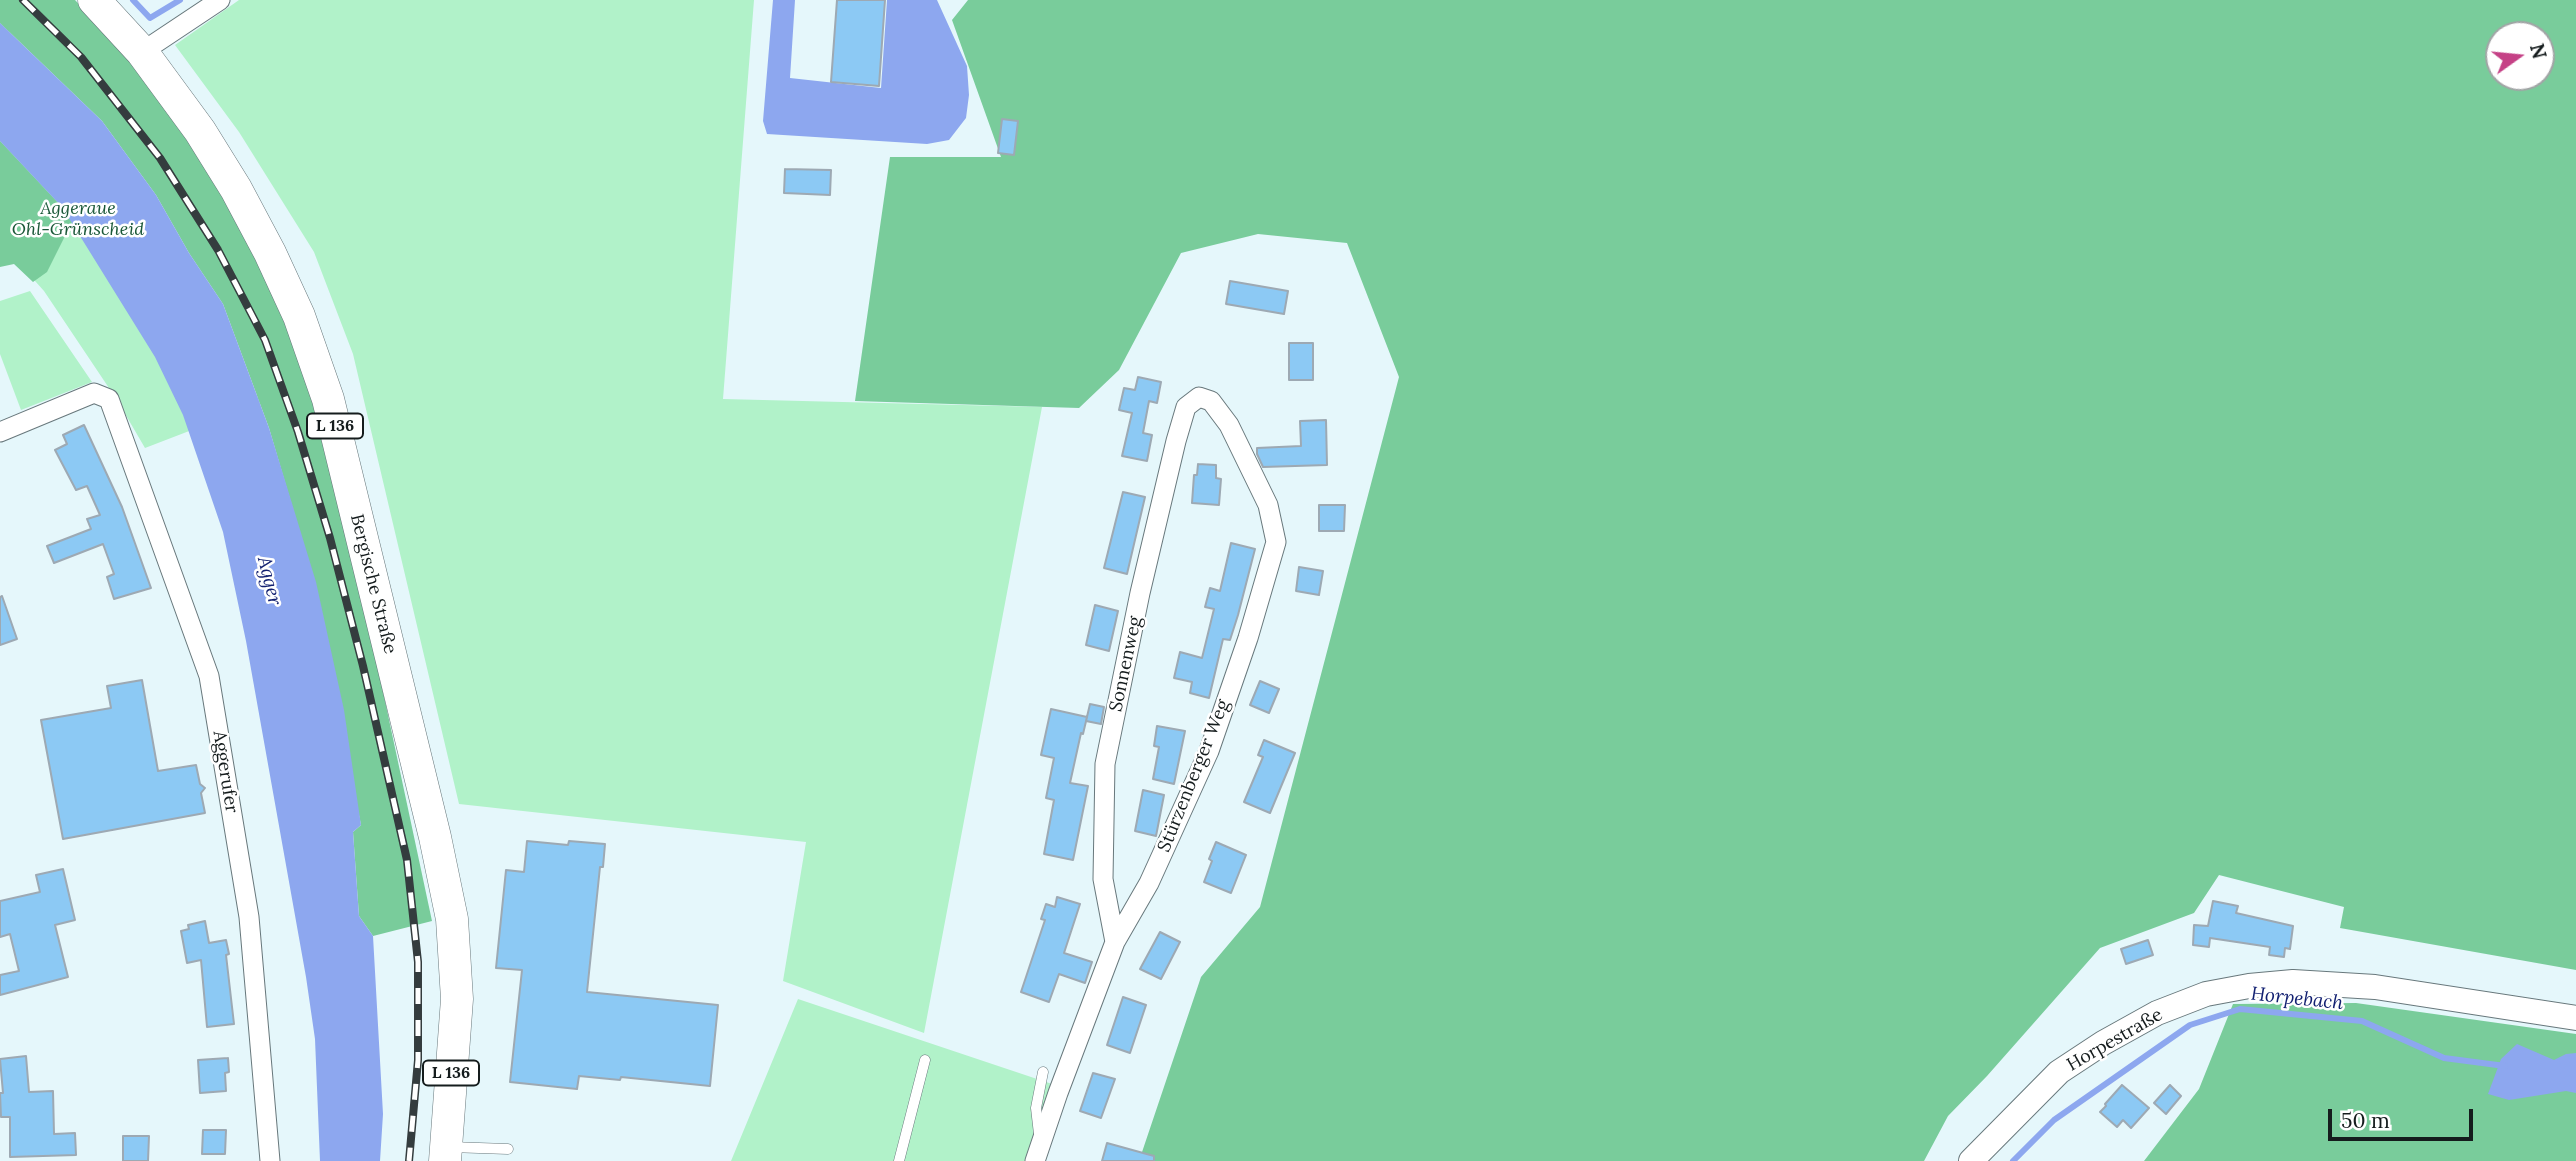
<!DOCTYPE html>
<html>
<head>
<meta charset="utf-8">
<style>
	body { margin:0 }
	#map { position:relative; width:2576px; height:1161px; overflow:hidden; background:#e5f7fb; font-family:Lora,serif }
	canvas { display:block }
	.north { position:absolute; left:2485px; top:21px; width:70px; height:70px; box-sizing:border-box; background:#fff; border:2px solid #a1a4a5; border-radius:50%; rotate:75deg; font-size:19px; font-weight:700; line-height:28px; text-align:center; color:#151c1d }
	.north::after { content:''; display:block; margin:auto; width:24px; height:32px; background:#c54186; clip-path:polygon(50% 0,100% 100%,50% 72%,0 100%) }
	.scale { position:absolute; left:2328px; top:1109px; width:145px; height:32px; box-sizing:border-box; border:4px solid #151c1d; border-top:0; padding-left:9px; font-size:21px; line-height:24px; white-space:nowrap; color:#151c1d; -webkit-text-stroke:5px #fff; paint-order:stroke }
</style>
</head>
<body>
<div id="map">
<canvas width="2576" height="1161"></canvas>
<div class="north">N</div>
<div class="scale">50 m</div>
</div>
<script>
const c = document.querySelector('canvas').getContext('2d');
c.lineJoin = 'round';
function fillPath(path, color) {
  c.fillStyle = color;
  c.fill(path, 'evenodd');
}
function poly(rows) {
  const path = new Path2D();
  for (const r of rows) {
    path.moveTo(r[0], r[1]);
    for (let i = 2; i < r.length; i += 2) path.lineTo(r[i], r[i + 1]);
  }
  return path;
}
function trace(path, color, width, dash) {
  c.strokeStyle = color;
  c.lineWidth = width;
  c.lineCap = dash ? 'butt' : 'round';
  c.setLineDash(dash || []);
  c.stroke(path);
}
function write(font, color, halo, rows, align = 'center') {
  c.font = font + ' Lora,serif';
  c.lineWidth = 5;
  c.setLineDash([]);
  c.textBaseline = 'middle';
  c.strokeStyle = halo;
  c.fillStyle = color;
  for (const [text, x, y, turn = 0] of rows) {
    c.save();
    c.translate(x, y);
    c.rotate((+turn || 0) * Math.PI / 180);
    c.textAlign = isNaN(turn) ? turn : align;
    if (halo) c.strokeText(text, 0, 0);
    c.fillText(text, 0, 0);
    c.restore();
  }
}
const green = poly([
	[239,0,754,0,723,399,1042,407,924,1033,783,981,806,842,459,804,353,354,314,252,239,132,175,45],
	[0,18,262,403,145,448,117,400,44,291,0,242],
	[30,291,92,382,21,410,0,354,0,301],
	[798,999,1055,1085,1030,1161,731,1161]
]);
const forest = poly([
	[0,0,75,0,138,66,227,196,294,329,325,420,432,921,373,936,359,916,353,832,361,825,355,795,289,496,269,428,223,304,189,253,156,195,102,121,0,23],
	[968,0,2576,0,2576,970,2340,928,2344,907,2219,875,2194,913,2100,948,1987,1076,1948,1116,1924,1161,1139,1161,1201,977,1260,907,1399,377,1347,243,1258,234,1181,253,1119,370,1079,408,855,401,890,157,1001,157,952,20],
	[2499,35,2541,35,2541,77,2499,77],
	[0,141,62,207,72,222,47,272,33,282,14,264,0,267],
	[2356,1003,2576,1034,2576,1161,2144,1161,2199,1089,2233,1004]
]);
const water = poly([
	[773,0,795,0,790,78,881,88,887,0,937,0,967,66,969,95,966,118,949,140,927,144,767,134,763,121],
	[0,23,102,121,156,195,189,253,223,304,269,428,316,582,344,710,361,825,353,832,359,916,373,936,383,1114,380,1161,320,1161,315,1039,306,977,246,641,223,532,183,415,155,357,62,207,0,141],
	[2517,1044,2554,1060,2566,1054,2576,1053,2576,1093,2566,1091,2509,1100,2488,1094,2501,1059]
]);
const stream = poly([
	[133,0,150,18,180,0],
	[2013,1161,2054,1120,2190,1025,2240,1009,2362,1021,2444,1058,2505,1066]
]);
const building = poly([
	[837,0,885,0,879,86,831,82,837,0],
	[1002,119,1018,121,1014,155,998,153,1002,119],
	[785,169,831,170,830,195,784,193,785,169],
	[1230,281,1288,291,1284,314,1226,304,1230,281],
	[1289,343,1313,343,1313,380,1289,380,1289,343],
	[1138,377,1161,382,1157,403,1149,401,1143,433,1152,435,1147,461,1122,456,1132,413,1119,410,1124,388,1135,390,1138,377],
	[1326,420,1327,465,1263,467,1257,454,1257,448,1301,446,1300,421,1326,420],
	[84,425,122,507,151,588,114,599,107,577,114,574,103,544,54,563,47,546,91,529,87,519,100,515,87,486,76,490,55,450,67,444,63,435,84,425],
	[1198,464,1216,465,1216,478,1221,479,1219,505,1192,503,1194,475,1197,475,1198,464],
	[1123,492,1145,497,1127,574,1104,568,1123,492],
	[1319,505,1345,505,1344,531,1319,531,1319,505],
	[1231,543,1255,549,1238,615,1230,640,1223,639,1209,698,1190,693,1192,682,1174,678,1180,652,1202,658,1214,609,1205,607,1210,588,1220,591,1231,543],
	[1299,567,1323,571,1319,595,1296,591,1299,567],
	[2,596,17,639,0,645,0,597,2,596],
	[1095,605,1118,611,1109,651,1086,645,1095,605],
	[142,680,158,771,196,765,200,784,205,788,201,793,205,813,63,839,41,720,111,708,107,686,142,680],
	[1260,681,1279,689,1269,713,1250,705,1260,681],
	[1090,704,1104,707,1101,724,1086,721,1090,704],
	[1051,709,1087,717,1083,734,1081,733,1070,783,1088,786,1073,860,1044,854,1054,800,1046,798,1054,758,1041,755,1051,709],
	[1157,726,1185,731,1174,784,1153,779,1159,747,1154,746,1157,726],
	[1264,740,1295,753,1270,813,1244,802,1263,757,1258,755,1264,740],
	[1143,790,1164,795,1156,836,1135,831,1143,790],
	[527,841,568,845,569,841,605,844,603,867,600,867,587,992,718,1005,710,1086,621,1077,620,1080,579,1076,577,1089,510,1082,522,970,496,968,506,870,524,872,527,841],
	[1216,842,1246,855,1231,893,1204,882,1212,861,1209,859,1216,842],
	[63,869,75,920,55,925,68,977,0,995,0,975,19,971,10,934,0,937,0,901,40,892,36,875,63,869],
	[1057,897,1080,904,1064,953,1092,962,1085,983,1059,974,1049,1002,1021,992,1045,920,1041,919,1046,904,1055,907,1057,897],
	[2213,901,2238,906,2236,913,2293,926,2290,949,2285,948,2284,957,2269,955,2270,947,2210,938,2209,947,2193,945,2194,925,2208,926,2213,901],
	[205,921,209,943,226,940,229,954,226,955,234,1024,207,1027,201,960,187,963,181,931,189,929,188,925,205,921],
	[1160,932,1180,942,1161,979,1140,969,1160,932],
	[2148,940,2153,955,2126,964,2121,949,2148,940],
	[1123,997,1146,1005,1130,1053,1107,1045,1123,997],
	[26,1056,29,1092,53,1091,54,1134,75,1133,76,1155,10,1157,10,1117,1,1117,0,1093,3,1093,0,1059,26,1056],
	[228,1058,229,1072,225,1073,226,1091,200,1093,198,1060,228,1058],
	[1093,1073,1115,1079,1101,1118,1080,1111,1093,1073],
	[2122,1085,2149,1108,2131,1128,2123,1120,2117,1127,2100,1112,2106,1106,2105,1104,2122,1085],
	[2170,1085,2181,1096,2166,1114,2154,1103,2170,1085],
	[203,1130,226,1130,225,1154,202,1154,203,1130],
	[123,1136,149,1136,148,1161,123,1161,123,1136],
	[1107,1143,1154,1156,1154,1161,1102,1161,1107,1143]
]);
const service = poly([
	[1039,1134,1036,1108,1043,1072],
	[450,1147,508,1149],
	[899,1161,925,1060]
]);
const minor = poly([
	[142,52,220,0],
	[0,432,94,393,109,399,209,676,249,917,270,1161],
	[1035,1161,1058,1093,1115,942,1149,883,1209,751,1248,638,1276,542,1268,505,1229,425,1211,401,1199,397,1186,407,1176,441,1140,593,1105,764,1103,879,1115,942]
]);
const tertiary = poly([
	[1971,1161,2059,1072,2103,1043,2157,1013,2206,994,2249,986,2293,982,2375,987,2576,1018]
]);
const primary = poly([
	[94,0,142,52,200,131,236,189,270,253,299,316,328,399,435,837,452,919,457,999,445,1161]
]);
const rail = poly([
	[23,0,81,57,160,158,218,250,265,340,298,432,330,538,363,666,407,860,418,962,418,1060,409,1161]
]);
const shields = [
	[335,426,56],
	[451,1073,56]
];
const shieldNames = [
	["L 136",335,426],
	["L 136",451,1073]
];
const parkNames = [
	["Aggeraue",78,209],
	["Ohl-Grünscheid",78,230]
];
const streetNames = [
	["Bergische Straße",373,584,76],
	["Sonnenweg",1126,664,-78],
	["Aggerufer",225,772,81],
	["Stürzenberger Weg",1194,776,-68],
	["Horpestraße",2115,1040,-30]
];
const waterNames = [
	["Agger",269,581,76],
	["Horpebach",2297,999,6]
];
fillPath(green, '#b1f2c9');
fillPath(forest, '#79cc9b');
fillPath(water, '#8da7ef');
trace(stream, '#8da7ef', 6);
fillPath(building, '#8cc9f4');
trace(building, '#9da9b3', 2);
trace(service, '#68787c', 11);
trace(minor, '#68787c', 21);
trace(tertiary, '#68787c', 26);
trace(primary, '#68787c', 33);
trace(service, '#fff', 10);
trace(minor, '#fff', 19);
trace(tertiary, '#fff', 24);
trace(primary, '#fff', 32);
trace(rail, '#343c3e', 8);
trace(rail, '#fff', 5, [16]);
for (const [x, y, w] of shields) {
  const box = new Path2D();
  box.roundRect(x - w / 2, y - 12.5, w, 25, 5);
  c.fillStyle = '#fff';
  c.fill(box);
  trace(box, '#151c1d', 2);
}
write('bold 16px', '#151c1d', null, shieldNames);
write('italic 18px', '#1a5838', '#fff', parkNames);
write('18px', '#151c1d', '#fff', streetNames);
write('italic 19px', '#122071', '#fff', waterNames);
</script>
</body>
</html>
